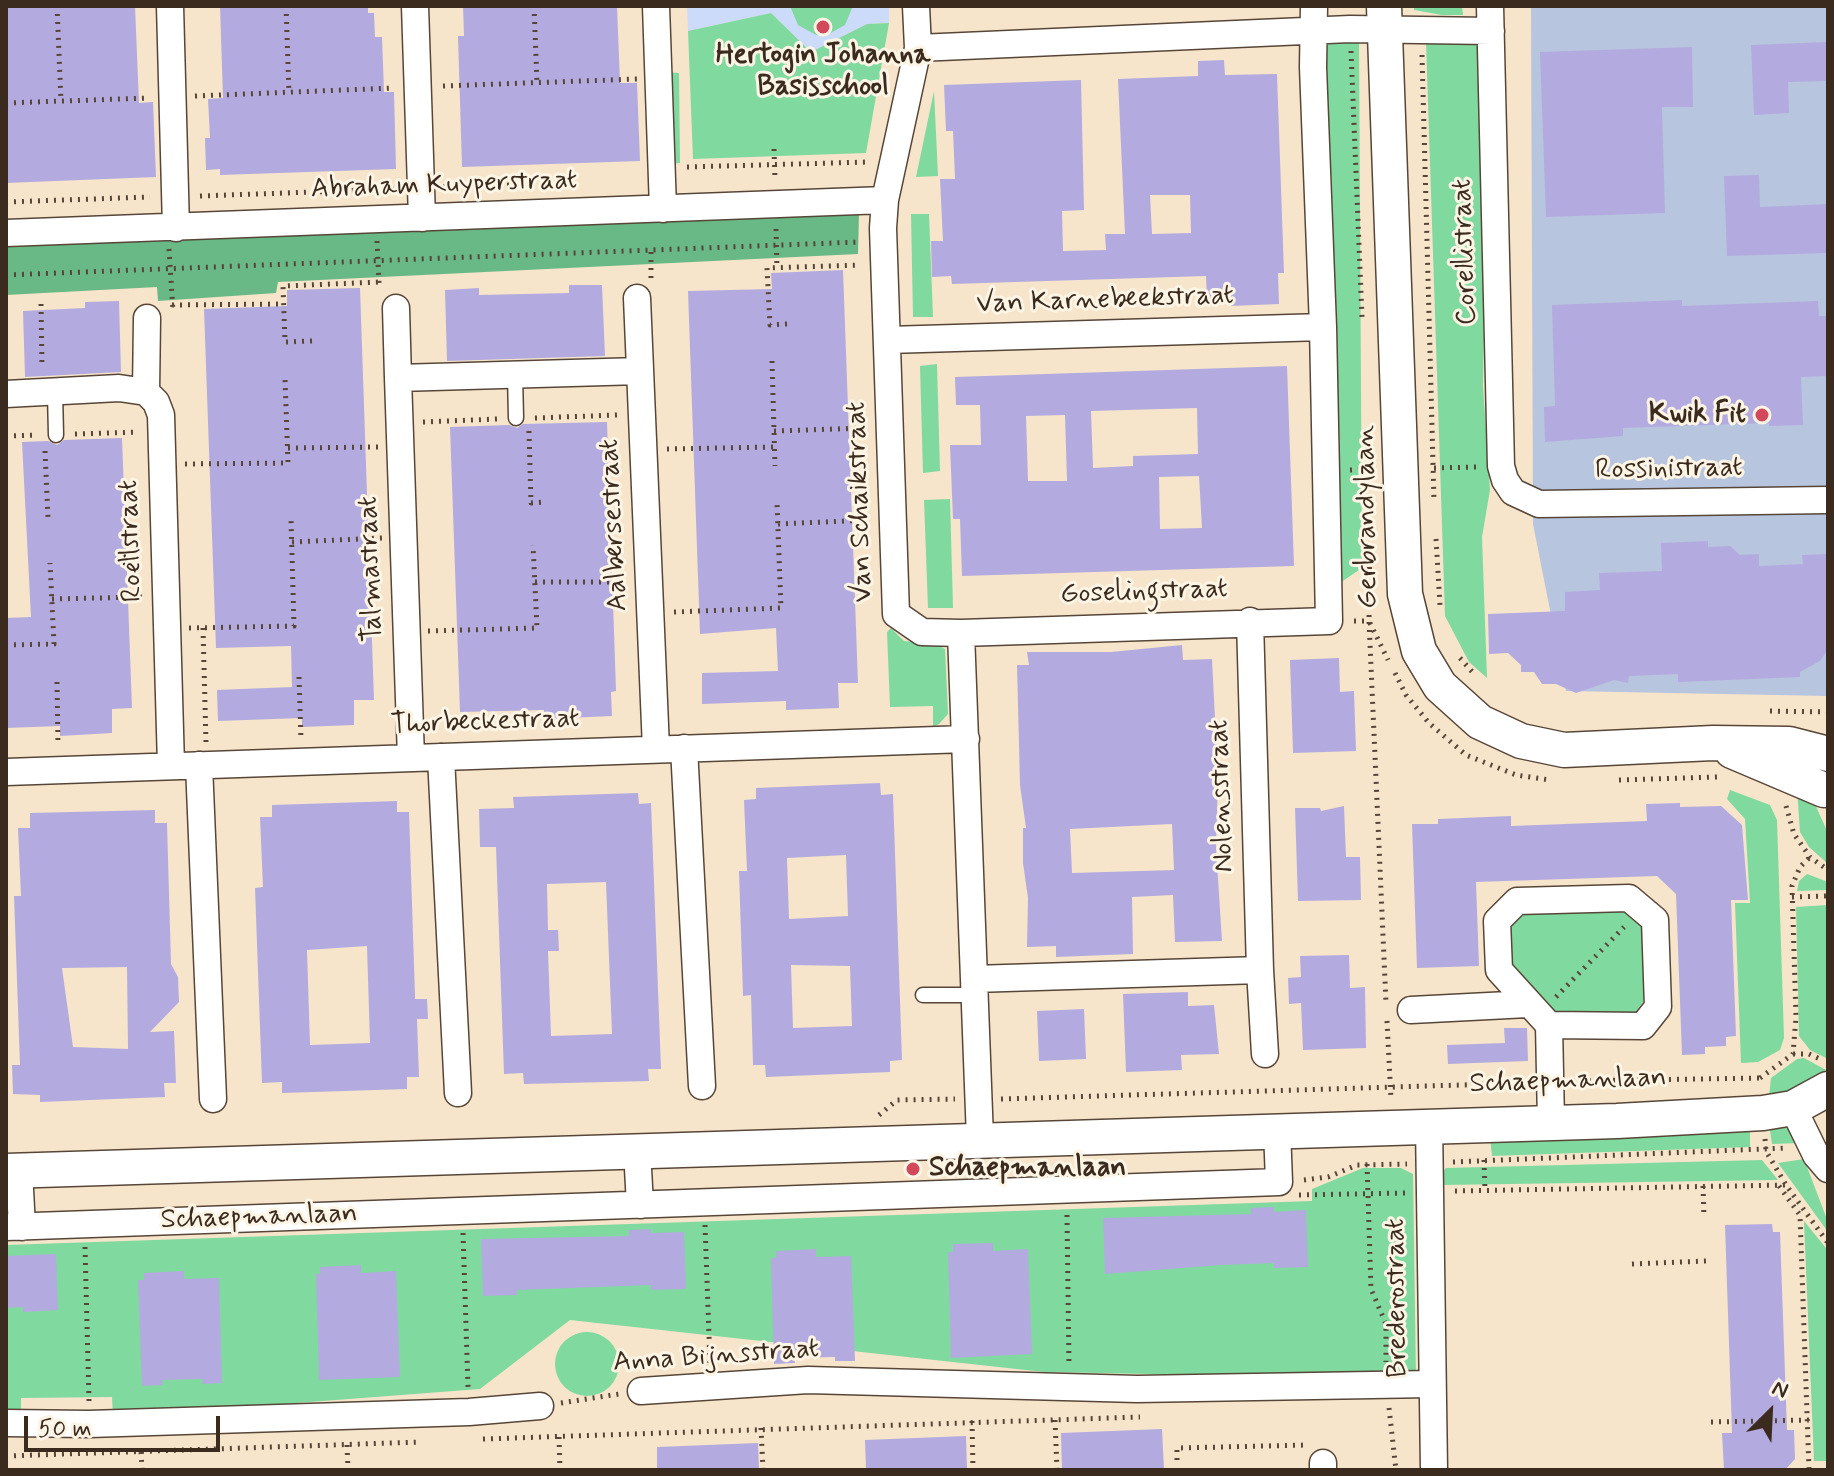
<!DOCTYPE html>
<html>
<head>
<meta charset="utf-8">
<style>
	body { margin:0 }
	#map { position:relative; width:1834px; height:1476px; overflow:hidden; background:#f6e5cb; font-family:Mynerve,sans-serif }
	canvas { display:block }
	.frame { position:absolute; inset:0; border:8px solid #3b2a1e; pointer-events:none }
	.north { position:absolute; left:1730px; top:1372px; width:80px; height:80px; -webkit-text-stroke:6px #fcf5e5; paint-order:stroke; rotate:24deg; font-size:22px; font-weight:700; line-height:32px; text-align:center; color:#3b2a1e }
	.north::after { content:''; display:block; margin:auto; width:28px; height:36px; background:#3b2a1e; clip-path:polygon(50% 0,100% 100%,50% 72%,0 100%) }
	.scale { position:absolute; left:24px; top:1416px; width:196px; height:36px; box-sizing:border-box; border:4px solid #3b2a1e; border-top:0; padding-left:10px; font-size:24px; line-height:28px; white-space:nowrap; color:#3b2a1e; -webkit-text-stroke:6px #fcf5e5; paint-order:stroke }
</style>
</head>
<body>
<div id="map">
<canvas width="1834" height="1476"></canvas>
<div class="frame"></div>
<div class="north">N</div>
<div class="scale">50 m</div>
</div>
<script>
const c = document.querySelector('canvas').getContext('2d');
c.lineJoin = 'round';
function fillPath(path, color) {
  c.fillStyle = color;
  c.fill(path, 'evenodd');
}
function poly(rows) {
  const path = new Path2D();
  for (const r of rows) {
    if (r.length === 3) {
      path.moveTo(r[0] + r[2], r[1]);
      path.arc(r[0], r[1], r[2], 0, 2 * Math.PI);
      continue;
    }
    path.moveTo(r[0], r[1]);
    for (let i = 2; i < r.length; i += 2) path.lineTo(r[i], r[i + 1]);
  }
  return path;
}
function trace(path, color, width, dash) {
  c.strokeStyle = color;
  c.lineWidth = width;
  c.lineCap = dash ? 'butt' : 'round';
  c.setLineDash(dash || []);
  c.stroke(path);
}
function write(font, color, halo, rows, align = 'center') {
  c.font = font + ' Mynerve,sans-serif';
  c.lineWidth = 6;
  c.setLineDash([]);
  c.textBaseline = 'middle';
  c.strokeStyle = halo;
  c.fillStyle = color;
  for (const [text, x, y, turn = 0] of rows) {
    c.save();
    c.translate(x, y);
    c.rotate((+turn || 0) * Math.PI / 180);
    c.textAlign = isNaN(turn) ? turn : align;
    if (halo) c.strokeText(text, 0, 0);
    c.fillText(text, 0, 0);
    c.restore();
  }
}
const built = poly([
	[687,6,889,6,889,23,867,24,811,52,771,13,688,31]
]);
const industrial = poly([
	[1531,6,1828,6,1828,696,1566,691,1533,524]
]);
const green = poly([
	[790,6,853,6,845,25,827,35,816,35,798,25],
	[1414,6,1462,6,1463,15,1442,15,1414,10],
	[771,13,811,52,867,24,889,23,866,153,693,159,688,31],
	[1359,34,1362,568,1334,587,1325,46,1334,38],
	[1426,42,1484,42,1488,50,1483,386,1490,490,1482,537,1487,678,1469,662,1445,616],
	[668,72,679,73,680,163,671,164],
	[934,91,938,176,916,177],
	[911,214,929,214,933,317,913,317],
	[937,364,940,471,923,473,920,366],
	[950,499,953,608,928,608,924,500],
	[891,628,904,641,936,644,945,649,948,714,939,724,933,727,933,706,890,707,887,632],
	[1797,789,1814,802,1828,833,1828,864,1809,847,1800,832],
	[1730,790,1770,805,1777,820,1784,1038,1780,1050,1758,1062,1741,1063,1735,903,1750,903,1745,819,1727,799],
	[1807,874,1828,882,1828,890,1797,891,1799,881],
	[1828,905,1828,1059,1810,1050,1799,1036,1796,907],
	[1631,909,1645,924,1645,999,1635,1013,1553,1015,1510,971,1507,923,1525,911],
	[1804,1058,1826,1070,1795,1090,1769,1096,1771,1078,1797,1059],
	[1769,1124,1790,1129,1800,1143,1772,1144],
	[1750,1126,1750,1147,1492,1156,1490,1137],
	[1804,1159,1828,1222,1828,1232,1778,1163],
	[1762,1160,1778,1180,1442,1185,1441,1174,1446,1168],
	[1363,1168,1401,1168,1413,1174,1416,1379,1044,1372,570,1320,480,1389,113,1417,112,1397,21,1398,21,1417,6,1417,6,1245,1312,1201,1312,1189],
	[1804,1221,1826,1248,1828,1461,1814,1461],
	[587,1364,32]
]);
const forest = poly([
	[859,213,858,254,278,282,276,293,158,301,157,287,6,295,6,243]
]);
const building = poly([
	[6,6,135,6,139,103,153,102,156,177,6,183],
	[220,6,368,6,368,13,374,13,375,37,382,37,384,92,394,92,396,169,220,175,220,169,206,170,205,138,210,138,208,99,223,98],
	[463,6,617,6,620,83,637,83,640,161,462,167,458,36,464,36],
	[1828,42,1828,81,1788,82,1789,113,1754,115,1751,45],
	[1692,47,1693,107,1662,107,1665,213,1546,217,1540,52],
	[1224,60,1225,75,1277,74,1284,273,1278,273,1279,304,1231,306,1231,300,1207,301,1206,276,952,284,951,276,932,277,931,241,943,241,940,179,955,179,953,131,946,131,944,85,1081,80,1084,210,1062,211,1063,251,1106,250,1105,234,1125,234,1118,79,1198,76,1198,61],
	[1150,195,1190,195,1191,233,1152,234],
	[1759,175,1760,207,1828,204,1828,253,1727,256,1724,176],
	[843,270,858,683,838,683,839,708,786,710,786,701,702,704,702,673,778,671,776,628,700,634,688,291,772,289,771,273],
	[569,285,602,285,605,356,447,361,445,290,479,288,479,295,569,293],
	[360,288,374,700,354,700,354,725,302,727,302,718,218,721,217,690,292,687,291,646,216,648,204,309,287,306,287,290],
	[1682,300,1682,306,1818,301,1819,316,1828,316,1828,376,1801,377,1803,425,1769,426,1769,423,1623,428,1623,436,1545,442,1544,407,1555,406,1552,305],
	[119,301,121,372,25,377,23,311,85,308,85,302],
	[1287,366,1294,566,962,576,960,519,953,519,950,445,981,445,980,405,956,405,955,377],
	[1197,408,1198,454,1133,456,1133,466,1093,468,1091,411],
	[1065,415,1067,481,1028,481,1026,416],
	[1199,476,1202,528,1160,529,1159,477],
	[607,422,616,691,611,692,612,716,544,719,544,710,460,712,450,427,509,425,517,428,523,424],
	[122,438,132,708,112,709,112,733,60,736,60,726,6,728,6,618,31,617,22,442,48,441,57,445,64,440],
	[1708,541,1708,547,1730,546,1740,555,1759,554,1759,566,1803,564,1802,555,1828,554,1828,649,1820,661,1800,672,1800,677,1678,682,1678,674,1629,676,1628,683,1614,680,1576,693,1556,684,1542,684,1534,672,1521,672,1521,665,1508,653,1489,654,1488,614,1565,611,1565,592,1600,590,1599,573,1662,571,1661,543],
	[1182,645,1183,660,1212,659,1218,780,1216,847,1222,941,1175,942,1173,895,1132,897,1133,954,1056,957,1056,946,1027,947,1028,898,1023,863,1023,828,1026,828,1020,785,1017,665,1029,665,1027,652,1111,652],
	[1172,824,1174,870,1072,873,1070,829],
	[1339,658,1340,692,1354,691,1356,751,1293,753,1290,660],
	[880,783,881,795,893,794,902,1060,890,1061,890,1072,766,1077,765,1065,753,1065,751,995,743,996,739,871,747,871,744,800,756,799,756,788],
	[846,855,848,916,789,919,787,858],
	[791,965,850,966,852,1026,793,1028],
	[638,793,639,804,651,803,661,1069,648,1069,649,1081,524,1084,523,1073,504,1074,496,847,480,847,479,809,514,808,513,797],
	[606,882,612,1034,551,1036,548,951,559,951,558,930,548,930,547,884],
	[397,801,397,812,409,812,415,995,415,999,427,999,428,1019,417,1019,419,1077,407,1077,407,1089,282,1093,282,1082,262,1083,255,888,263,887,260,817,272,817,272,805],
	[367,946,370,1043,310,1045,307,950],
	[1680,803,1680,807,1721,806,1742,825,1748,900,1731,900,1736,1036,1726,1037,1726,1046,1705,1047,1705,1054,1682,1055,1676,894,1657,876,1476,882,1479,966,1417,968,1412,824,1438,824,1438,819,1511,816,1511,826,1647,821,1646,804],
	[1344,806,1346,857,1360,857,1361,900,1298,901,1295,808,1320,808,1321,811],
	[155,810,155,823,167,823,171,964,178,977,179,1002,150,1032,174,1031,176,1083,164,1083,165,1097,40,1102,40,1095,13,1094,12,1065,20,1065,14,896,21,896,18,828,30,828,30,813],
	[127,967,128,1049,73,1047,62,968],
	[1349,955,1350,988,1365,987,1366,1048,1303,1050,1301,1003,1289,1004,1288,978,1301,977,1300,956],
	[1188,992,1188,1006,1214,1005,1219,1054,1181,1055,1182,1070,1126,1072,1123,994],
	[1084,1009,1086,1059,1039,1061,1037,1011],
	[1504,1028,1527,1028,1528,1061,1448,1064,1447,1045,1505,1043],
	[1274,1207,1274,1212,1306,1210,1308,1267,1274,1268,1274,1263,1221,1265,1105,1274,1103,1218,1251,1214,1251,1208],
	[1772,1224,1773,1232,1780,1232,1787,1430,1794,1430,1795,1459,1785,1470,1724,1470,1722,1433,1732,1433,1725,1225],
	[651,1229,651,1233,684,1232,686,1289,651,1290,651,1285,517,1290,517,1295,483,1296,481,1239,629,1236,629,1230],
	[993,1243,993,1251,1028,1249,1032,1354,951,1358,948,1252,953,1252,953,1244],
	[816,1249,816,1257,851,1256,855,1361,835,1361,835,1357,794,1358,795,1363,774,1364,771,1258,776,1258,776,1251],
	[56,1254,58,1310,23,1312,23,1307,6,1308,6,1256],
	[361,1265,361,1273,396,1271,400,1377,319,1380,316,1274,320,1274,320,1267],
	[184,1271,184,1279,219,1278,222,1383,203,1384,202,1379,162,1380,163,1385,142,1386,138,1280,144,1280,144,1273],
	[1162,1429,1164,1470,1062,1470,1061,1433],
	[966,1436,967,1470,866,1470,865,1440],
	[758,1443,759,1470,657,1470,657,1447]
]);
const path = poly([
	[57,6,61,101],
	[286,6,289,93],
	[534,6,537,83],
	[1351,51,1362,317],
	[1422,55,1434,501],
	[443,86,637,79],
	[195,96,393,88],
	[6,103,149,98],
	[774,149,775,179],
	[687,167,869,162],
	[443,187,513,185],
	[200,196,398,189],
	[6,202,150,197],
	[776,229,777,268],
	[377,241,379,283],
	[169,249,173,311],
	[651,252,651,278],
	[6,275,859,242],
	[41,304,42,367],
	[172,305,283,304],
	[787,324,770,325,767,268,860,265],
	[312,341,285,342,283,286,379,282],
	[772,361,775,466],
	[535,418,617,415],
	[423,422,497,419],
	[529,431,531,503,545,502],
	[774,431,865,428],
	[75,434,137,432],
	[6,436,37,435],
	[288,448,379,447],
	[667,449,774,447],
	[45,451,48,518],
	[185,464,288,463,285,379],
	[1434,468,1476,467],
	[1350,470,1372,469],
	[1370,511,1369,621,1388,660],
	[778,524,869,520],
	[1436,539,1440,605],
	[292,542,382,538],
	[535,582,626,582],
	[52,599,143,597],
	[674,612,781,608,777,503],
	[1354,621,1369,621,1386,1003],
	[189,628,294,626,291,519],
	[203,628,206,743],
	[428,631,537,628,533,545],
	[6,645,54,644,50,563],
	[1460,658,1475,675],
	[1395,673,1406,695,1429,723,1466,755,1516,775,1550,780],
	[299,677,301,740],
	[57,682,58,745],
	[1770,711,1828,712],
	[1619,780,1717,777],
	[1786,806,1794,834,1810,857,1828,870],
	[1792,897,1828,896],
	[1556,997,1624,927],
	[1387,1021,1391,1099],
	[1793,1054,1809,1054,1822,1060],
	[1760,1078,1793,1054,1796,1017,1792,886,1800,867,1810,857],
	[1573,1081,1760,1078],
	[1001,1099,1527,1083],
	[879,1115,897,1100,955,1099],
	[1765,1139,1766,1151,1786,1185,1828,1243],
	[1484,1160,1485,1191],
	[1453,1162,1786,1148],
	[1367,1164,1371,1289,1386,1324,1386,1362],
	[1304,1180,1328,1177,1357,1165,1407,1164],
	[1703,1186,1704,1218],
	[1779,1186,1800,1215,1809,1470],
	[1455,1191,1786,1185],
	[1299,1195,1405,1193],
	[1067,1215,1069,1365],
	[705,1225,710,1363],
	[463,1233,468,1387],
	[85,1247,89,1401],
	[1632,1264,1706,1261],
	[561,1403,619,1394],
	[1389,1408,1396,1470],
	[1055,1420,1057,1470],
	[972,1421,973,1470],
	[1711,1422,1809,1420],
	[761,1428,763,1470],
	[559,1437,560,1470],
	[483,1439,1140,1417],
	[347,1445,348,1470],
	[141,1452,142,1470],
	[6,1456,421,1442],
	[1177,1460,1177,1448,1308,1445]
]);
const service = poly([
	[515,375,516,418],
	[55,393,56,435],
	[923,995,975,995]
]);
const minor = poly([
	[170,6,176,228],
	[415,6,422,218],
	[656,6,663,209],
	[916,6,918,48,885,200,883,228,896,614,922,632,961,633,980,1139],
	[1490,6,1501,466,1505,480,1513,492,1539,504,1828,500],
	[918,48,1350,29,1491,31],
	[6,233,885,200],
	[637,298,656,749],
	[396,308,398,378],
	[147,318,146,392,156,402,161,415,171,766],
	[888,340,1323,327],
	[6,394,119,388,146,392],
	[1250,621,1260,970,1265,1054],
	[961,633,1329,621,1323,327,1313,67,1314,6],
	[684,748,702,1086],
	[441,757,458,1093],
	[411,758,398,378,640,371],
	[199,765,213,1099],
	[6,772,966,739],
	[974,979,1260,970],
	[1411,1010,1528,1004],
	[1549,1025,1643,1026,1658,1007,1655,920,1629,898,1517,901,1497,921,1499,970,1549,1025,1551,1122],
	[1793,1108,1816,1155,1828,1169],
	[1429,1124,1434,1470],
	[637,1150,640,1205],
	[19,1171,22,1227],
	[6,1227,1279,1182,1277,1129],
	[641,1391,808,1380,1137,1389,1431,1384],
	[6,1423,89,1424,469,1412,540,1406],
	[1323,1463,1323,1470]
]);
const tertiary = poly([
	[1384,6,1405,594,1419,651,1440,686,1480,722,1521,741,1564,750,1713,743,1789,744,1828,754],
	[1732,751,1824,790],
	[6,1171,1617,1121,1763,1113,1793,1108,1828,1089]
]);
const markers = [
	[823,27,8,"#d1495b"],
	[1762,415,8,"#d1495b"],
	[913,1169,8,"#d1495b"]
];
const poiNames = [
	["Hertogin Johanna",823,56],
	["Basisschool",823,88],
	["Kwik Fit",1746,415,"right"],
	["Schaepmanlaan",929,1169,"left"]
];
const streetNames = [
	["Abraham Kuyperstraat",444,186,-2],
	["Corellistraat",1466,252,-92],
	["Van Karnebeekstraat",1105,301,-2],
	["Rossinistraat",1669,470,-1],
	["Van Schaikstraat",861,502,-92],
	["Gerbrandylaan",1368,517,-91],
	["Aalbersestraat",615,525,-93],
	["Roëllstraat",132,541,-92],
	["Talmastraat",372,569,-92],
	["Goselingstraat",1144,593,-2],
	["Thorbeckestraat",485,723,-2],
	["Nolensstraat",1223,796,-92],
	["Schaepmanlaan",1568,1082,-2],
	["Schaepmanlaan",259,1218,-2],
	["Brederostraat",1398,1298,-91],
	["Anna Bijnsstraat",716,1357,-4]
];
fillPath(built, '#ccdbfa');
fillPath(industrial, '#b8c5de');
fillPath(green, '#80d99f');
fillPath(forest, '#68b986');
fillPath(building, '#b3abdf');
trace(service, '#574638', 17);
trace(minor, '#574638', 29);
trace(tertiary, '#574638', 37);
trace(path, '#574638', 5, [2, 6]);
trace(service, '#fff', 14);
trace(minor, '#fff', 26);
trace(tertiary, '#fff', 34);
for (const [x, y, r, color] of markers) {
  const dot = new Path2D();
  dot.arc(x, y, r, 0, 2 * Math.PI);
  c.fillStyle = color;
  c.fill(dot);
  trace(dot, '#fcf5e5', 3);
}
write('bold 28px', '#3b2a1e', '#fcf5e5', poiNames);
write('28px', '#3b2a1e', '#fcf5e5', streetNames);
</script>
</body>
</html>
